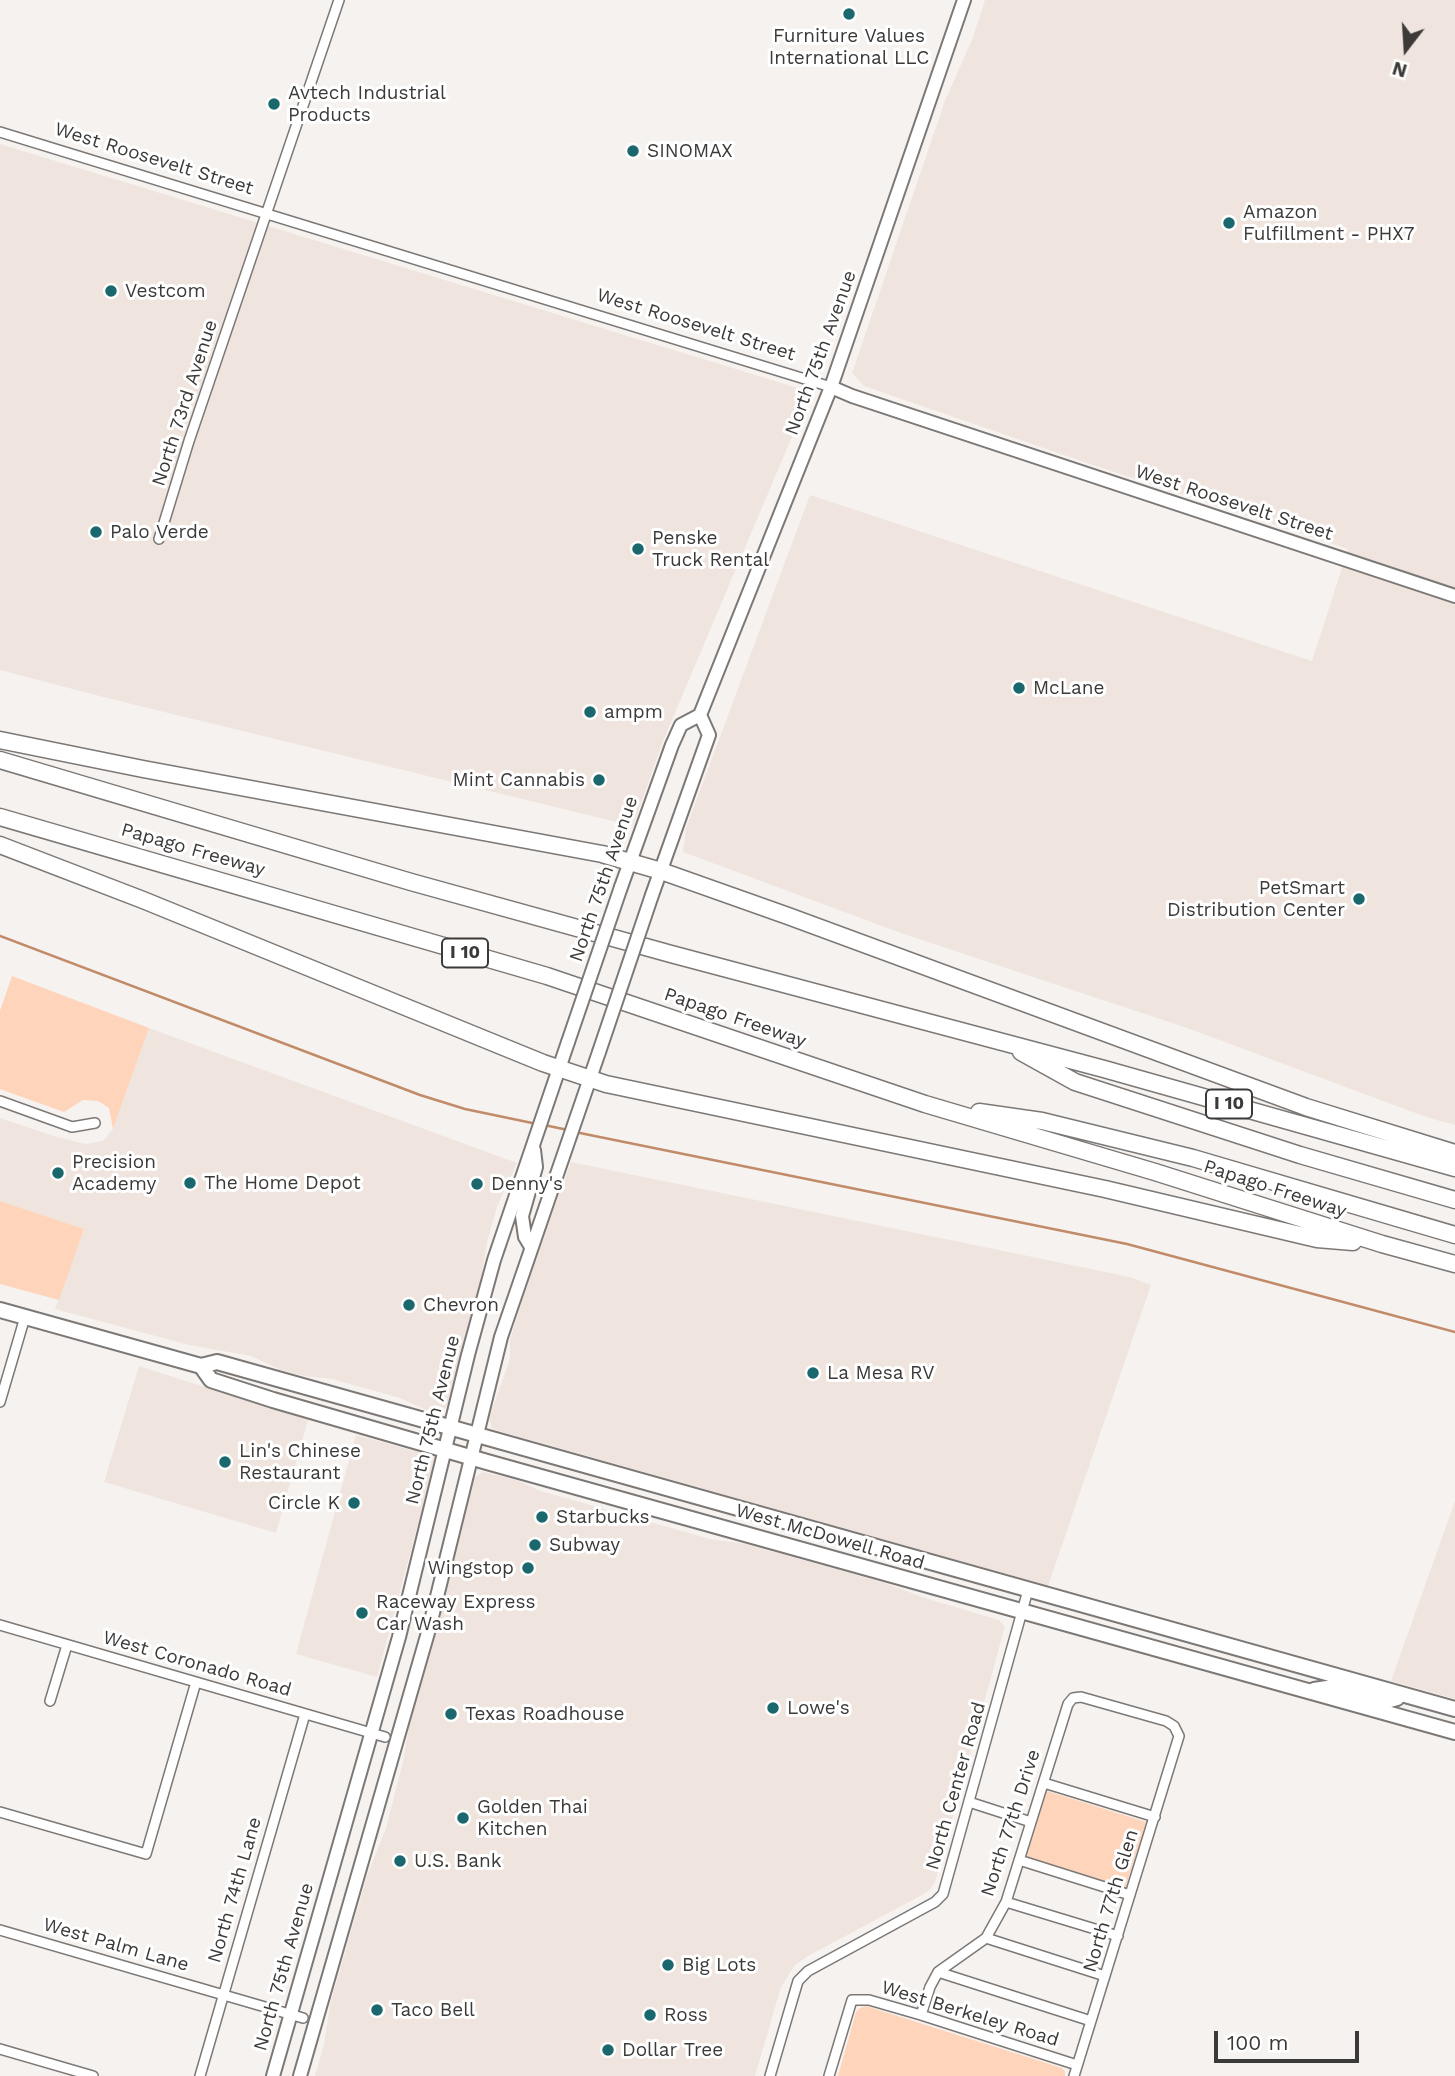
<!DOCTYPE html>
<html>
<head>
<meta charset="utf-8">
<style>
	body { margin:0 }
	#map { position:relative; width:1455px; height:2076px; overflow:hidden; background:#f6f2ef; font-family:"Work Sans",sans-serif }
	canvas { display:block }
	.north { position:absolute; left:1371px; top:14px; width:70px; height:70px; -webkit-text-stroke:5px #fff; paint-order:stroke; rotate:197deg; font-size:19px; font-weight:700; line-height:28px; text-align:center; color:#3c3a39 }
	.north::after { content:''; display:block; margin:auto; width:24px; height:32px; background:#3c3a39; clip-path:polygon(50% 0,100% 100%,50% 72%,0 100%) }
	.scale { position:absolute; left:1214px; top:2031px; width:145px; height:32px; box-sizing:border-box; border:4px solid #3c3a39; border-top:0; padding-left:9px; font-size:21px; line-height:24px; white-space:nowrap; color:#3c3a39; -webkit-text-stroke:5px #fff; paint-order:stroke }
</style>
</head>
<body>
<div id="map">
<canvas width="1455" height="2076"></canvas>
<div class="north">N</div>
<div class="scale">100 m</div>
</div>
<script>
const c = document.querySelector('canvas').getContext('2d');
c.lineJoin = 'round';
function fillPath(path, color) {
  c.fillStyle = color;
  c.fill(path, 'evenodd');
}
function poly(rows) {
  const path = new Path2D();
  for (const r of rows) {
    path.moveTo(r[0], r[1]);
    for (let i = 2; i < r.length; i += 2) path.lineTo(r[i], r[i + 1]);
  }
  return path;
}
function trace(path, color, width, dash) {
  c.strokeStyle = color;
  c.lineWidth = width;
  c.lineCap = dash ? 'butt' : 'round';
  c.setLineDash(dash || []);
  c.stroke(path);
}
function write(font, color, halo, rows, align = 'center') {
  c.font = font + ' "Work Sans",sans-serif';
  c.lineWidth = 6;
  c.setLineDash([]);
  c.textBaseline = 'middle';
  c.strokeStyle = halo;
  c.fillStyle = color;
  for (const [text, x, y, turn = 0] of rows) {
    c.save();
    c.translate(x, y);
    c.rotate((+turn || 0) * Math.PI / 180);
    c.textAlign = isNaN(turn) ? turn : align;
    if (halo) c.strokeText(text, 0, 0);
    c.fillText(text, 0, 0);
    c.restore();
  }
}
const built = poly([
	[985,0,1455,0,1455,1125,1429,1118,1187,1028,901,933,683,852,686,828,810,495,1312,661,1348,549,1090,464,864,386,852,373,946,98,972,40],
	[0,144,811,392,663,741,633,826,111,699,0,670],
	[149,1028,517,1163,497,1207,487,1242,482,1273,449,1402,444,1410,433,1413,400,1398,332,1379,304,1376,281,1370,251,1356,189,1345,55,1309,84,1229,0,1201,0,1118,54,1136,85,1144,103,1141,113,1129],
	[571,1162,1130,1277,1151,1285,1048,1586,492,1429,489,1418,510,1359,510,1340,533,1265],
	[139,1366,308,1420,276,1533,104,1482],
	[356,1435,436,1457,377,1677,296,1654],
	[482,1472,514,1479,541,1491,710,1539,745,1544,885,1583,925,1598,999,1620,1005,1626,935,1882,930,1890,922,1895,808,1956,795,1965,781,1987,755,2076,315,2076,324,2044,330,2005,348,1942,367,1876,386,1828,403,1762,409,1725,444,1603,472,1484,474,1478],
	[1455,1501,1455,1699,1391,1681]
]);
const green = poly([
	[12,976,149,1028,113,1129,109,1108,98,1101,83,1100,64,1112,0,1089,0,1011],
	[0,1201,84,1229,59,1300,0,1284],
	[1047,1791,1146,1822,1125,1889,1026,1858],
	[866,2006,1062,2068,1065,2071,1065,2076,838,2076,856,2012,860,2008]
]);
const stream = poly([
	[0,936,420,1095,465,1109,537,1124],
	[544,1125,568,1130],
	[575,1132,1127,1244,1455,1332]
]);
const street = poly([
	[0,132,831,387],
	[159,539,189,441,339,0],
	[0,1101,72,1127,95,1123],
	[0,1402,25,1317],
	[0,1625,385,1737],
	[50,1701,67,1645],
	[1044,1783,1155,1817],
	[969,1802,1031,1822],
	[0,1812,146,1854,196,1682],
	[1019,1860,1130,1895],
	[1006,1902,1118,1936],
	[0,1930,303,2018],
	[986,1938,1105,1976],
	[938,1972,1091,2021],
	[921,2015,930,1987,938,1972,986,1938,1006,1902,1068,1704,1073,1698,1081,1697,1166,1721,1174,1726,1179,1736,1074,2076],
	[0,2049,93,2076],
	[200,2076,305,1714],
	[770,2076,798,1981,808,1971,935,1902,943,1894,1028,1590],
	[829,2076,852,2000,869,2000,921,2015,1077,2065]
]);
const secondary = poly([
	[831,387,852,396,1455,596],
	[621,887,672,745,681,725,700,715,831,387,964,0],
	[652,895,709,735,700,715],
	[531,1247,525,1237,522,1216,536,1167,534,1150],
	[273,2076,399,1637,468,1355,494,1260,568,1042],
	[300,2076,429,1629,501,1337,599,1052]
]);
const primary = poly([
	[0,1310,201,1366,217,1362,1455,1709],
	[201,1366,211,1380,273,1400,487,1462,1455,1732],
	[1314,1690,1334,1687,1378,1698,1390,1700,1397,1698]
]);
const highway = poly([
	[0,740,143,769,602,854,661,871,788,916,1306,1107,1455,1153],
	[0,760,411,882,671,954,1104,1069,1455,1168],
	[0,817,547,976,925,1104,1155,1172,1382,1244,1455,1264],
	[0,845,143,900,543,1063,606,1084,1105,1189,1317,1239,1353,1242],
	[1021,1052,1075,1082,1300,1155,1455,1200],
	[979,1112,1042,1121,1193,1158,1455,1235]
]);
const secondaryBridge = poly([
	[568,1042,621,887],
	[599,1052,652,895]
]);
const markers = [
	[849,14,7,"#1a676d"],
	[274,104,7,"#1a676d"],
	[633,151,7,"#1a676d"],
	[1229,223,7,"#1a676d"],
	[111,291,7,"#1a676d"],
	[96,532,7,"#1a676d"],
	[638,549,7,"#1a676d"],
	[1019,688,7,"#1a676d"],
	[590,712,7,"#1a676d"],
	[599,780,7,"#1a676d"],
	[1359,899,7,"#1a676d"],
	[58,1173,7,"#1a676d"],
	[190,1183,7,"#1a676d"],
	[477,1184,7,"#1a676d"],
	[409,1305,7,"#1a676d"],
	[813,1373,7,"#1a676d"],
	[225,1462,7,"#1a676d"],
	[354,1503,7,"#1a676d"],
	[542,1517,7,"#1a676d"],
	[535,1545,7,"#1a676d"],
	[528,1568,7,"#1a676d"],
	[362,1613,7,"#1a676d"],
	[773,1708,7,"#1a676d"],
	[451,1714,7,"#1a676d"],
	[463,1818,7,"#1a676d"],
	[400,1861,7,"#1a676d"],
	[668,1965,7,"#1a676d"],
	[377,2010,7,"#1a676d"],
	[650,2015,7,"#1a676d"],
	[608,2050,7,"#1a676d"]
];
const shields = [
	[465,953,46],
	[1229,1104,46]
];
const shieldNames = [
	["I 10",465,953],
	["I 10",1229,1104]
];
const poiNames = [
	["Furniture Values",849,36,"center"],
	["International LLC",849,58,"center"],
	["Avtech Industrial",288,93],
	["Products",288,115],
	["SINOMAX",647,151],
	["Amazon",1243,212],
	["Fulfillment - PHX7",1243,234],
	["Vestcom",125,291],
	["Palo Verde",110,532],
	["Penske",652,538],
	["Truck Rental",652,560],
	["McLane",1033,688],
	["ampm",604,712],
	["Mint Cannabis",585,780,"right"],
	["PetSmart",1345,888,"right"],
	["Distribution Center",1345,910,"right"],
	["Precision",72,1162],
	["Academy",72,1184],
	["The Home Depot",204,1183],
	["Denny's",491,1184],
	["Chevron",423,1305],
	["La Mesa RV",827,1373],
	["Lin's Chinese",239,1451],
	["Restaurant",239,1473],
	["Circle K",340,1503,"right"],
	["Starbucks",556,1517],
	["Subway",549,1545],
	["Wingstop",514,1568,"right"],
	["Raceway Express",376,1602],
	["Car Wash",376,1624],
	["Lowe's",787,1708],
	["Texas Roadhouse",465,1714],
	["Golden Thai",477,1807],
	["Kitchen",477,1829],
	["U.S. Bank",414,1861],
	["Big Lots",682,1965],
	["Taco Bell",391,2010],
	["Ross",664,2015],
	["Dollar Tree",622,2050]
];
const streetNames = [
	["West Roosevelt Street",154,159,17],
	["West Roosevelt Street",696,325,17],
	["North 75th Avenue",821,353,-70],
	["North 73rd Avenue",185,403,-72],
	["West Roosevelt Street",1234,503,18],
	["Papago Freeway",193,850,16],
	["North 75th Avenue",604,879,-71],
	["Papago Freeway",735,1018,19],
	["Papago Freeway",1275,1189,18],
	["North 75th Avenue",433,1420,-76],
	["West McDowell Road",830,1537,16],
	["West Coronado Road",197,1664,16],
	["North Center Road",956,1786,-74],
	["North 77th Drive",1011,1823,-72],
	["North 74th Lane",235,1890,-74],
	["North 77th Glen",1111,1901,-73],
	["West Palm Lane",116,1945,16],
	["North 75th Avenue",284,1967,-74],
	["West Berkeley Road",970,2014,17]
];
fillPath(built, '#efe5de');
fillPath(green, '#fed4bb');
trace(stream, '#c18b69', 2.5);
trace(street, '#7c7876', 12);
trace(secondary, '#7c7876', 16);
trace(primary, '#7c7876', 18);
trace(highway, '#7c7876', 19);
trace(street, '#fff', 9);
trace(secondary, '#fff', 12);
trace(primary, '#fff', 14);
trace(highway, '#fff', 16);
trace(secondaryBridge, '#7c7876', 16, []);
trace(secondaryBridge, '#fff', 12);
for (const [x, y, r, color] of markers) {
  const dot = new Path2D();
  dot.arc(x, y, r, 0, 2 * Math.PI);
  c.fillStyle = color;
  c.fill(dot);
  trace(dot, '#fff', 2.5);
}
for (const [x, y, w] of shields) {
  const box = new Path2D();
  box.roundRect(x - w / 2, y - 14.5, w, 29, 5);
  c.fillStyle = '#fff';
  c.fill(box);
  trace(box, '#3c3a39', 2);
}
write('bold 18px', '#3c3a39', null, shieldNames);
write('19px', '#3c3a39', '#fff', poiNames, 'left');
write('19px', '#3c3a39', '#fff', streetNames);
</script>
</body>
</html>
